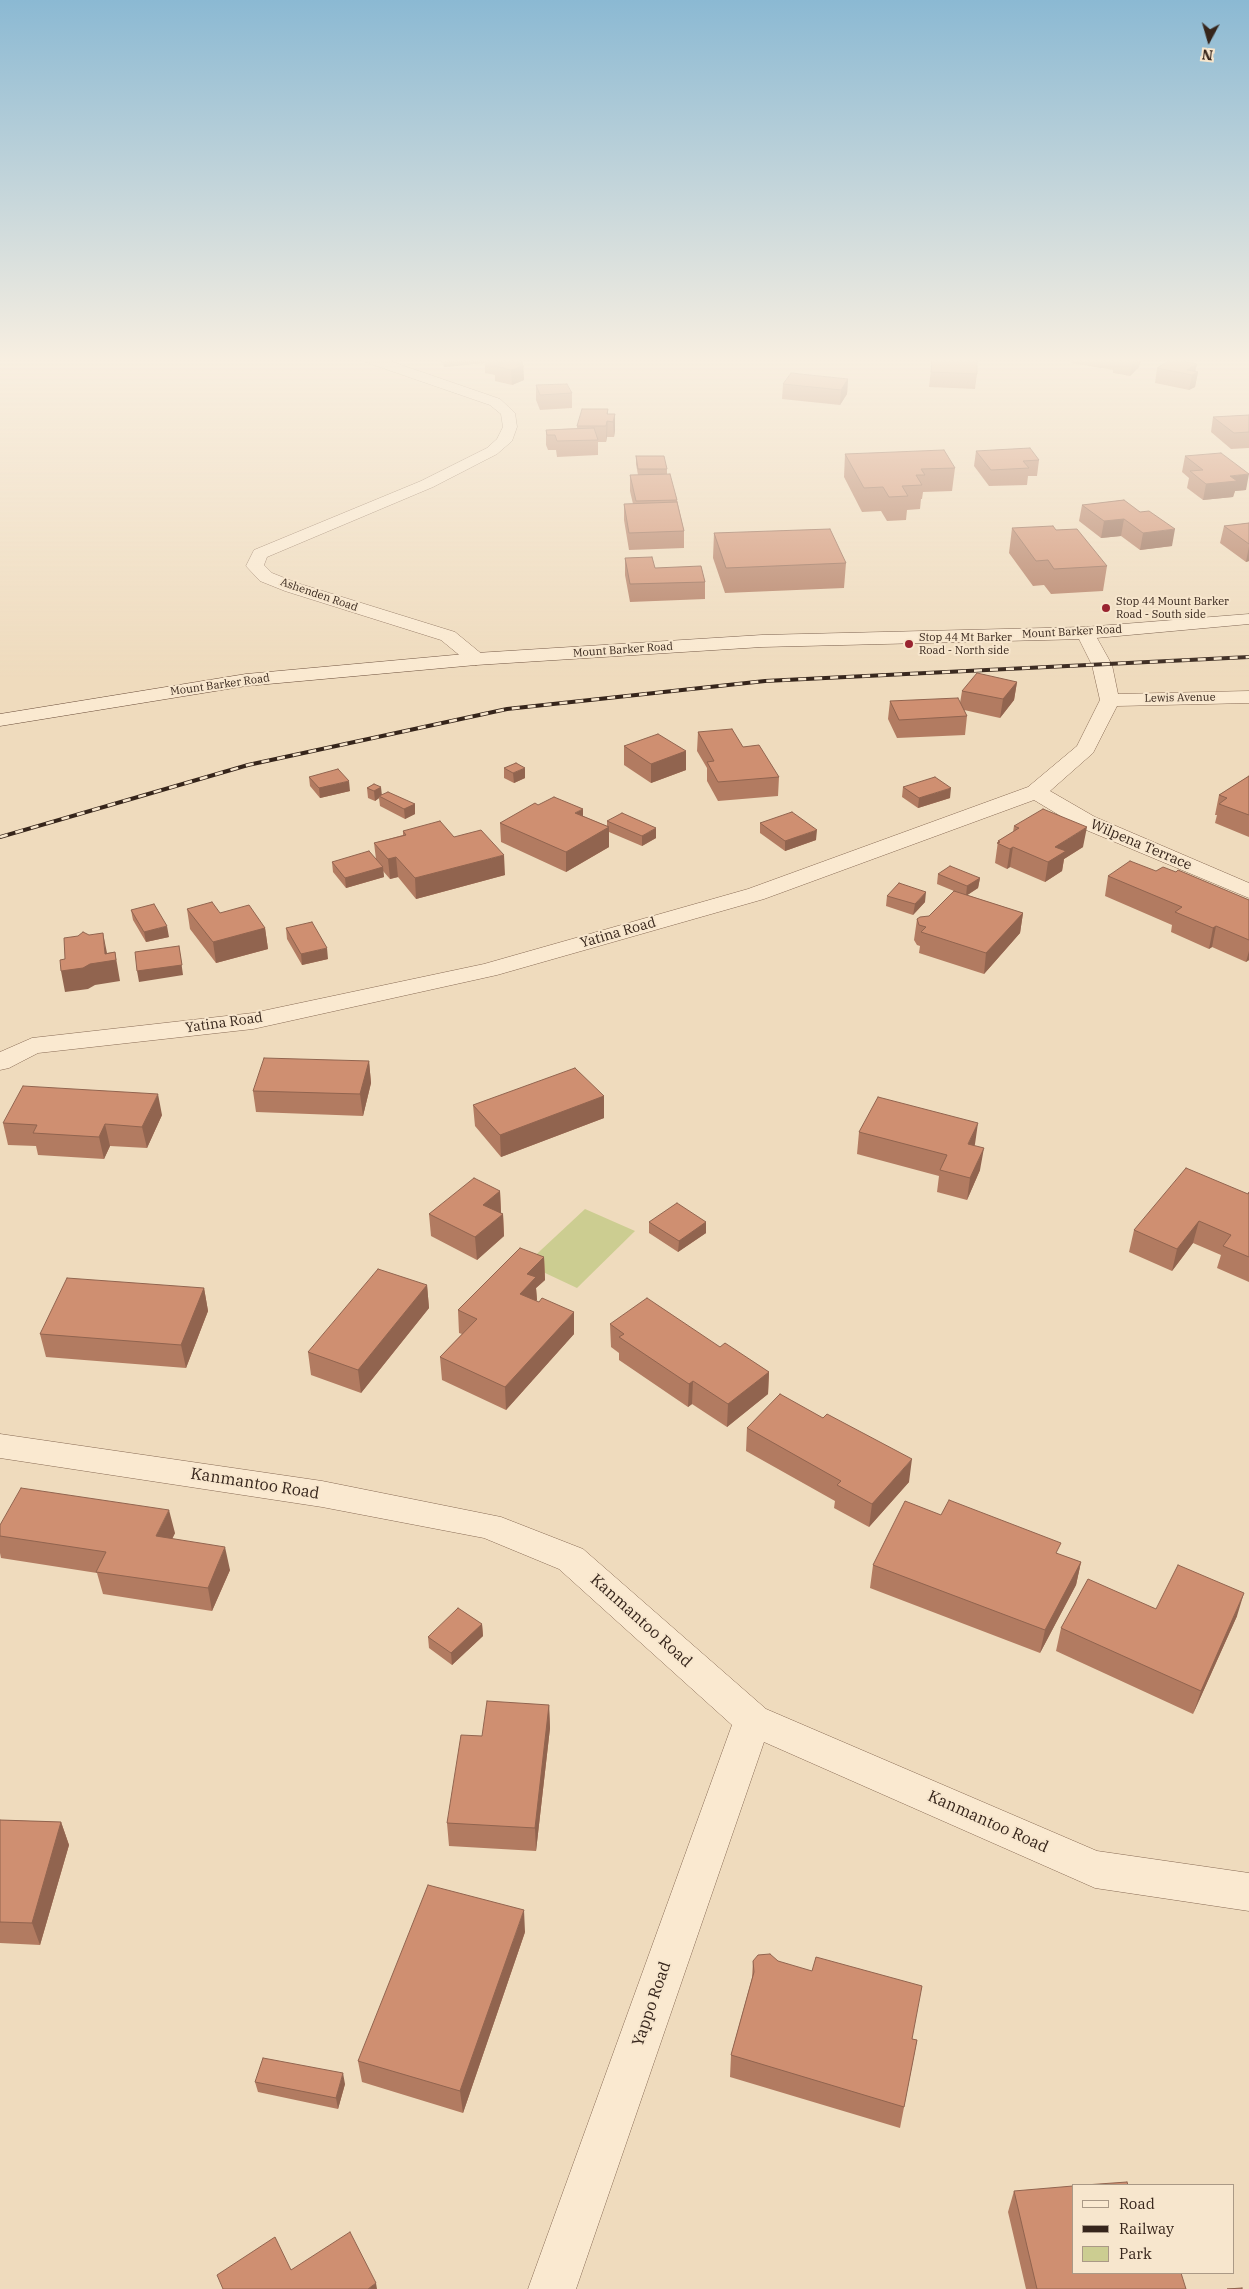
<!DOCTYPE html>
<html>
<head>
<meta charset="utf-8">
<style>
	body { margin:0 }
	#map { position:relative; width:1249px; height:2289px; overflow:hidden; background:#efdbbd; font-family:"IBM Plex Serif",serif }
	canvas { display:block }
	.legend { position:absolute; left:1072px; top:2184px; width:162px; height:90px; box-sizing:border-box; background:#f7e6cd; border:1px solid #aa9986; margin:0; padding:6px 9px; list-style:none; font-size:15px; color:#36251b }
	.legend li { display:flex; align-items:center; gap:10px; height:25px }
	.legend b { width:25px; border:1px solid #aa9986 }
	.north { position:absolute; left:1184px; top:15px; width:50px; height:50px; -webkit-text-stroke:4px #f7e6cd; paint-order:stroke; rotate:186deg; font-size:14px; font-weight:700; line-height:20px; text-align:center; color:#36251b }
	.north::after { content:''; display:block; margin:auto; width:18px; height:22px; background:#36251b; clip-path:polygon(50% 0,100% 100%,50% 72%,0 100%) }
</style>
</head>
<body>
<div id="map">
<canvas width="1249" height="2289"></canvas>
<ul class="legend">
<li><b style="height:6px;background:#fae9d0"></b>Road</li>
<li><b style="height:6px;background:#36251b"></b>Railway</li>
<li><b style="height:14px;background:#cccd91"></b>Park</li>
</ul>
<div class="north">N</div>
</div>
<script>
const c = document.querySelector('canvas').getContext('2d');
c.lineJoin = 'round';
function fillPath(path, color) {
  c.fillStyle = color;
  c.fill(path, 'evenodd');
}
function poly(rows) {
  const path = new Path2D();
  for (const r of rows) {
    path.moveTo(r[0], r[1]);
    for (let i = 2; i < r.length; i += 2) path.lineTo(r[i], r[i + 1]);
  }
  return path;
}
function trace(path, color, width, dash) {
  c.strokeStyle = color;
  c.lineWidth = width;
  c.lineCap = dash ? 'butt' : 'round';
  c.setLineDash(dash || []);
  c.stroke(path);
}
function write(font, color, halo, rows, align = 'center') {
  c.font = font + ' "IBM Plex Serif",serif';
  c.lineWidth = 4;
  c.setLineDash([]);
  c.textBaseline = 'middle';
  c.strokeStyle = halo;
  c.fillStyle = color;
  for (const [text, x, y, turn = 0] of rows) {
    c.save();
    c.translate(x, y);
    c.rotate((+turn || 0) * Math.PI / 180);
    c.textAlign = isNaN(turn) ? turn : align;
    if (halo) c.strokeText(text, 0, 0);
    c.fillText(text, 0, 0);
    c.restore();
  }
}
const green = poly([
	[585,1209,635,1231,577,1288,526,1264]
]);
const minor = poly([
	[363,359,384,359,500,399,515,413,517,427,512,441,497,454,433,487,267,557,264,565,272,573,297,583,455,632,483,655,485,659,483,663,476,665,469,663,441,640,285,591,260,581,246,566,254,550,421,481,487,448,497,439,503,427,501,414,490,405,365,362,363,359],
	[1085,627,1092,629,1112,665,1118,694,1249,691,1249,703,1117,706,1093,753,1050,791,1095,817,1249,883,1249,898,1079,827,1034,800,764,899,497,975,253,1029,38,1053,9,1068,0,1070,0,1052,32,1038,253,1013,484,964,748,889,1028,787,1077,746,1100,700,1092,665,1076,633,1078,629,1085,627],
	[0,1434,322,1481,501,1517,583,1549,766,1709,1097,1851,1249,1873,1249,1911,1095,1888,764,1742,576,2289,528,2289,732,1725,559,1569,484,1538,322,1507,0,1458,0,1434]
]);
const secondary = poly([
	[1249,614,1249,624,1085,639,762,647,476,665,246,686,0,726,0,714,246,674,476,653,762,635,1085,627,1249,614]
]);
const rail = poly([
	[0,837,248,765,507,709,765,681,1249,657]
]);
const wall = poly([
	[440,359,514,359,523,365,524,380,512,385,495,381,495,375,485,373,485,363,444,367],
	[932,359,977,374,975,389,929,387],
	[1071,359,1141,359,1139,367,1130,376,1113,373,1113,370,1071,363],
	[1157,368,1198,372,1195,387,1189,390,1155,383],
	[848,379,847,394,840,405,782,399,783,384],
	[536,385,572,393,572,408,540,410,536,400],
	[608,409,608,414,615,414,615,430,614,437,607,437,606,442,598,442,598,455,557,457,556,450,548,450,546,445,546,430,577,428,577,426],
	[1249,415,1249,448,1231,449,1211,432,1213,417],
	[976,451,1039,460,1037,476,1028,476,1027,485,989,486,974,466],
	[845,454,955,468,952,491,923,492,922,499,921,499,920,509,907,510,906,520,887,521,881,511,862,512,844,477],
	[636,456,667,469,667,474,677,500,684,531,684,548,629,550,624,520,624,504,633,504,630,491,630,475,638,475,636,464],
	[1185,456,1246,490,1235,491,1233,497,1203,500,1187,488,1189,478,1182,472],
	[1124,500,1172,546,1140,550,1121,536,1101,538,1079,521,1082,505],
	[1249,523,1249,561,1246,562,1220,543,1224,526],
	[1012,528,1056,530,1107,566,1103,591,1051,594,1044,585,1033,586,1009,553],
	[714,533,846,563,844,588,725,593,713,558],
	[625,558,655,568,705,582,705,599,630,602,625,575],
	[1017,682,1014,700,1000,718,964,710,967,716,965,735,897,738,888,719,890,701,960,703,962,691],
	[698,732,743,747,779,777,778,796,718,801,707,781,707,768,697,751],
	[624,746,686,751,686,770,651,783,624,765],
	[504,768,525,778,514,783,504,778],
	[1249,776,1249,837,1215,823,1217,815,1215,815,1219,795],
	[309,777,350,791,320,798,310,786],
	[374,784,382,795,415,804,415,814,405,819,380,806,379,798,375,801,368,798,367,788],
	[903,787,950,798,918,808,902,797],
	[538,805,583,816,607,826,607,821,656,838,642,846,609,832,609,847,566,872,501,842,500,823],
	[760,823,816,840,785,851,760,833],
	[1014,826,1083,847,1064,859,1062,871,1045,882,1010,867,1007,869,995,863,998,841,1013,832],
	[403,831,454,837,505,875,416,899,398,877,390,879,383,871,384,877,346,888,333,872,332,862,376,859,374,843,403,835],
	[1156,871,1249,900,1249,960,1246,962,1212,947,1209,949,1171,932,1172,925,1105,896,1108,876],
	[938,874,980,878,978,888,967,895,1023,913,1020,933,984,974,919,953,920,946,917,945,914,940,917,919,929,916,954,891,937,884],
	[887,896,925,902,913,915,886,906],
	[187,909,220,913,265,928,268,949,216,963,190,929],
	[131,910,169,937,146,942,133,920],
	[286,928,328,959,302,965,287,939],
	[369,1061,371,1083,363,1116,256,1112,253,1091],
	[604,1096,604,1118,501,1157,475,1126,473,1105],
	[162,1115,147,1148,110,1146,104,1159,38,1155,36,1146,8,1145,3,1123],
	[859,1132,975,1144,974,1146,980,1170,967,1200,937,1192,939,1176,857,1154],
	[500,1191,501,1213,503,1214,504,1236,477,1260,431,1236,429,1214],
	[1249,1192,1249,1282,1217,1268,1221,1255,1193,1243,1172,1271,1129,1252,1134,1230,1248,1194],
	[649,1222,706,1222,706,1233,678,1252,649,1233],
	[544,1257,545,1280,536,1288,537,1300,536,1301,574,1334,506,1410,442,1380,440,1357,462,1334,459,1333,458,1310],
	[427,1285,429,1308,361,1393,311,1375,308,1352],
	[204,1288,208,1311,186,1368,46,1357,40,1334],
	[610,1324,720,1347,769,1372,768,1394,727,1427,692,1404,688,1407,619,1360,619,1353,611,1347],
	[747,1428,909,1482,869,1527,834,1508,835,1501,746,1451],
	[941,1515,1058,1554,1081,1562,1076,1585,1040,1653,870,1588,873,1565],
	[0,1525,175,1533,172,1539,230,1570,212,1611,103,1594,97,1573,1,1558,0,1553],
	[1156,1609,1237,1616,1193,1714,1056,1651,1061,1628],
	[482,1624,483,1636,452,1665,429,1648,428,1637],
	[549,1705,550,1728,536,1851,449,1846,447,1823,482,1736],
	[0,1820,61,1822,69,1845,40,1945,0,1943],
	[525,1932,463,2113,362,2082,358,2061],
	[753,1961,778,1961,912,2039,917,2040,900,2128,730,2077,731,2055,752,1978],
	[255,2082,345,2084,338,2109,258,2092],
	[1014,2191,1073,2273,1186,2289,1026,2289,1008,2212]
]);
const shadedWall = poly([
	[444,359,485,359,485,363,444,367],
	[1134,359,1141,359,1139,367,1130,376,1132,361],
	[523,362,524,380,512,385,511,370,517,364],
	[1197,364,1195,374,1198,372,1195,387,1189,390,1192,375,1187,370],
	[848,379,847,394,840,405,841,390],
	[608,409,607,437,606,442,607,414],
	[615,414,615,430,614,437,613,422],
	[1249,474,1246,490,1235,491,1233,497,1203,500,1206,484,1230,476],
	[1124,519,1121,536,1101,538,1104,521],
	[1175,529,1172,546,1140,550,1143,533],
	[1249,546,1249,561,1246,562],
	[1017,682,1014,700,1000,718,1003,699],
	[686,751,686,770,651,783,651,764],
	[525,768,525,778,514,783,513,773],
	[349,781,350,791,320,798,319,788],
	[381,787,382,796,379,796,379,798,375,801,374,791],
	[951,788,950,798,918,808,919,798],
	[415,804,415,814,405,819,404,809],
	[583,809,583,829,575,813],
	[609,827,609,847,566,872,566,852],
	[1087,827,1083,847,1064,859,1062,871,1045,882,1048,862,1055,847],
	[656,828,656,838,642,846,642,836],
	[817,830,816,840,785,851,785,841],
	[1013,847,1010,867,1007,869,1010,849],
	[504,855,505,875,416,899,415,878],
	[396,857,398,877,390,879,388,859],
	[383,867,384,877,346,888,345,878],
	[980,878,978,888,966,896,967,886],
	[926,892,925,902,913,915,915,904],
	[1023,913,1020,933,984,974,986,953],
	[167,926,169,937,146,942,144,932],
	[1216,926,1212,947,1209,949,1213,928],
	[265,928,268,949,216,963,213,942],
	[103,933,107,953,115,952,120,981,95,985,88,989,65,992,61,971,105,954],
	[179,946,183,975,139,982,137,971],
	[327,948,328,959,302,965,301,954],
	[1249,951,1249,960,1246,962],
	[369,1061,371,1083,363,1116,360,1094],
	[158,1094,162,1115,147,1148,142,1127],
	[604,1096,604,1118,501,1157,500,1135],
	[978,1123,975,1144,965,1166,968,1144],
	[105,1124,110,1146,104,1159,99,1137],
	[984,1148,980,1170,967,1200,970,1178],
	[500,1191,501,1213,485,1227,483,1205],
	[503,1214,504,1236,477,1260,475,1237],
	[1199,1221,1193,1243,1172,1271,1177,1249],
	[706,1222,706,1233,678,1252,679,1241],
	[544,1257,545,1280,536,1288,537,1300,521,1316,520,1294,527,1274],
	[427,1285,429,1308,361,1393,358,1370],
	[204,1288,208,1311,186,1368,181,1345],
	[574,1312,574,1334,506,1410,505,1387],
	[769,1372,768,1394,727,1427,728,1404],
	[693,1381,692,1404,688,1407,689,1384],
	[912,1459,909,1482,869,1527,872,1504],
	[169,1510,175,1533,162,1559,156,1536],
	[225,1547,230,1570,212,1611,208,1588],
	[1081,1562,1076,1585,1040,1653,1045,1630],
	[1244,1593,1237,1616,1193,1714,1201,1691],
	[482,1624,483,1636,452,1665,451,1653],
	[549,1705,550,1728,536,1851,535,1828],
	[61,1822,69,1845,40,1945,32,1923],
	[524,1910,525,1932,463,2113,460,2091],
	[343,2073,345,2084,338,2109,336,2098],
	[376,2283,377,2289,368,2289]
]);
const building = poly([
	[489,359,514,359,523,362,517,364,524,366,511,370,495,366,503,363,489,359],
	[932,359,977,361,977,374,931,372,932,359],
	[1121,359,1134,359,1132,361,1121,359],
	[1172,359,1197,364,1187,370,1198,372,1192,375,1157,368,1172,359],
	[791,373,848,379,841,390,783,384,791,373],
	[567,384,572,393,540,395,536,385,567,384],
	[582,409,608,409,607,414,615,414,613,422,607,421,606,426,577,426,582,409],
	[1249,415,1249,432,1234,433,1213,417,1249,415],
	[594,428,598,440,557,441,555,435,547,435,546,430,594,428],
	[1030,448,1039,460,1023,461,1029,468,991,470,976,451,1030,448],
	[944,450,955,468,921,469,925,475,916,475,922,485,902,486,908,496,889,497,883,487,864,488,845,454,944,450],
	[1221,453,1249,474,1230,476,1237,481,1206,484,1190,471,1203,470,1185,456,1221,453],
	[636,456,664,456,667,469,638,469,636,456],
	[670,474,677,500,636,501,630,475,670,474],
	[1124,500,1140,512,1149,511,1175,529,1143,533,1124,519,1104,521,1082,505,1124,500],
	[677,502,684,531,629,533,624,504,677,502],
	[1249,523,1249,544,1224,526,1249,523],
	[1053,526,1056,530,1077,529,1107,566,1054,569,1048,560,1036,561,1012,528,1053,526],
	[830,529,846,563,726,568,714,533,830,529],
	[652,557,655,568,701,566,705,582,630,584,625,558,652,557],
	[977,673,1017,682,1003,699,962,691,977,673],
	[958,698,967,716,899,720,890,701,958,698],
	[732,729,743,747,759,745,779,777,718,782,707,762,714,761,698,732,732,729],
	[658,734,686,751,651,764,624,746,658,734],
	[516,763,525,768,513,773,504,768,516,763],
	[338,769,349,781,319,788,309,777,338,769],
	[1249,776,1249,815,1219,804,1227,798,1219,795,1249,776],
	[935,777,951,788,919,798,903,787,935,777],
	[374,784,381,787,374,791,367,788,374,784],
	[388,792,415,804,404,809,379,796,388,792],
	[554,797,583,809,575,813,609,827,566,852,500,823,535,803,538,805,554,797],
	[1043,809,1087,827,1055,847,1066,851,1048,862,1013,847,1010,849,997,843,1000,842,998,841,1019,828,1014,826,1043,809],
	[792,812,817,830,785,841,760,823,792,812],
	[622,813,656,828,642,836,607,821,622,813],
	[440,821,454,837,481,830,504,855,415,878,396,857,388,859,374,843,406,835,403,831,440,821],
	[369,851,383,867,345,878,332,862,369,851],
	[1130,861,1156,871,1163,867,1176,872,1178,870,1249,900,1249,940,1216,926,1213,928,1175,912,1182,907,1108,876,1130,861],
	[950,866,980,878,967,886,938,874,950,866],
	[899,883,926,892,915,904,887,896,899,883],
	[954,891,1023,913,986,953,921,932,926,927,919,925,917,919,920,917,929,916,954,891],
	[212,902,220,913,249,905,265,928,213,942,187,909,212,902],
	[154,904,167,926,144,932,131,910,154,904],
	[312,922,327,948,301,954,286,928,312,922],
	[83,932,89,935,103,933,105,954,115,952,116,960,90,964,83,968,61,971,60,960,65,959,64,938,78,936,83,932],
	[179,946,182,965,137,971,135,952,179,946],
	[264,1058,369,1061,360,1094,253,1091,264,1058],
	[575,1068,604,1096,500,1135,473,1105,575,1068],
	[23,1086,158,1094,142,1127,105,1124,99,1137,33,1133,37,1125,3,1123,23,1086],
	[878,1097,978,1123,968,1144,984,1148,970,1178,940,1170,947,1155,859,1132,878,1097],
	[1186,1168,1248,1194,1249,1192,1249,1257,1223,1246,1231,1235,1199,1221,1177,1249,1134,1230,1186,1168],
	[474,1178,500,1191,483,1205,503,1214,475,1237,429,1214,474,1178],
	[677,1203,706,1222,679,1241,649,1222,677,1203],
	[520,1248,544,1257,527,1274,536,1277,520,1294,539,1302,542,1298,574,1312,505,1387,440,1357,477,1319,458,1310,520,1248],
	[378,1269,427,1285,358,1370,308,1352,378,1269],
	[67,1278,204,1288,181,1345,40,1334,67,1278],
	[647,1298,720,1347,725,1343,769,1372,728,1404,693,1381,689,1384,619,1337,624,1334,610,1324,647,1298],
	[780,1394,823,1418,827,1414,912,1459,872,1504,837,1485,841,1481,747,1428,780,1394],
	[21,1488,169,1510,156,1536,225,1547,208,1588,96,1572,106,1552,0,1536,0,1525,21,1488],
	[949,1500,1061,1543,1056,1553,1081,1562,1045,1630,873,1565,905,1501,941,1515,949,1500],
	[1178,1565,1244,1593,1201,1691,1061,1628,1088,1579,1156,1609,1178,1565],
	[458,1608,482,1624,451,1653,428,1637,458,1608],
	[487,1701,549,1705,535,1828,447,1823,461,1735,482,1736,487,1701],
	[0,1820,61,1822,32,1923,0,1922,0,1820],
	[428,1885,524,1910,460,2091,358,2061,428,1885],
	[770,1954,778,1961,812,1971,816,1957,922,1986,912,2039,917,2040,904,2107,731,2055,754,1972,753,1961,758,1955,770,1954],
	[263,2058,343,2073,336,2098,255,2082,263,2058],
	[1127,2182,1128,2185,1085,2185,1127,2182],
	[1073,2186,1073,2273,1181,2273,1186,2289,1037,2289,1014,2191,1073,2186],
	[350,2232,376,2283,368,2289,223,2289,217,2275,275,2237,291,2270,350,2232],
	[1242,2288,1242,2289,1227,2289,1242,2288]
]);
const markers = [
	[1106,608,5,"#99232f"],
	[909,644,5,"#99232f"]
];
const farStreetnames = [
	["Ashenden Road",319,595,19],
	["Mount Barker Road",1072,632,-3],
	["Mount Barker Road",623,650,-4],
	["Mount Barker Road",220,685,-8],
	["Lewis Avenue",1180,698,-1]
];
const farPoinames = [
	["Stop 44 Mount Barker",1116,602],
	["Road - South side",1116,615],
	["Stop 44 Mt Barker",919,638],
	["Road - North side",919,651]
];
const streetNames = [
	["Wilpena Terrace",1141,845,23],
	["Yatina Road",618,933,-16],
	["Yatina Road",224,1023,-8]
];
const nearStreetnames = [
	["Kanmantoo Road",255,1484,9],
	["Kanmantoo Road",641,1621,42],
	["Kanmantoo Road",988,1822,24],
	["Yappo Road",652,2004,-71]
];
fillPath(green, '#cccd91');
trace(minor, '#886b55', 1);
trace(secondary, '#694c39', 1);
fillPath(minor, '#fae9d0');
fillPath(secondary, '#fae9d0');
trace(rail, '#36251b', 4);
trace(rail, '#f7e6cd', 2.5, [8]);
fillPath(wall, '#b27b61');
fillPath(shadedWall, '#91644f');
fillPath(building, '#cf8f71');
trace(building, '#91644f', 1);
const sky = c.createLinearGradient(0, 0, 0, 680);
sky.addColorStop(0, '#8bb9d3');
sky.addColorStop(0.53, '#f8efe1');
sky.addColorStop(1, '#f8efe100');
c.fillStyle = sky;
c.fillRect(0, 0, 1249, 680);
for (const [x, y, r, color] of markers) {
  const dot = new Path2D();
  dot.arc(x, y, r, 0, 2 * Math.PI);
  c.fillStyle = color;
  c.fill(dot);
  trace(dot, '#f7e6cd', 2);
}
write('11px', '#36251b', '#f7e6cd', farStreetnames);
write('11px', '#36251b', '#f7e6cd', farPoinames, 'left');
write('14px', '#36251b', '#f7e6cd', streetNames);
write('16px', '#36251b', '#f7e6cd', nearStreetnames);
</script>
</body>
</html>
